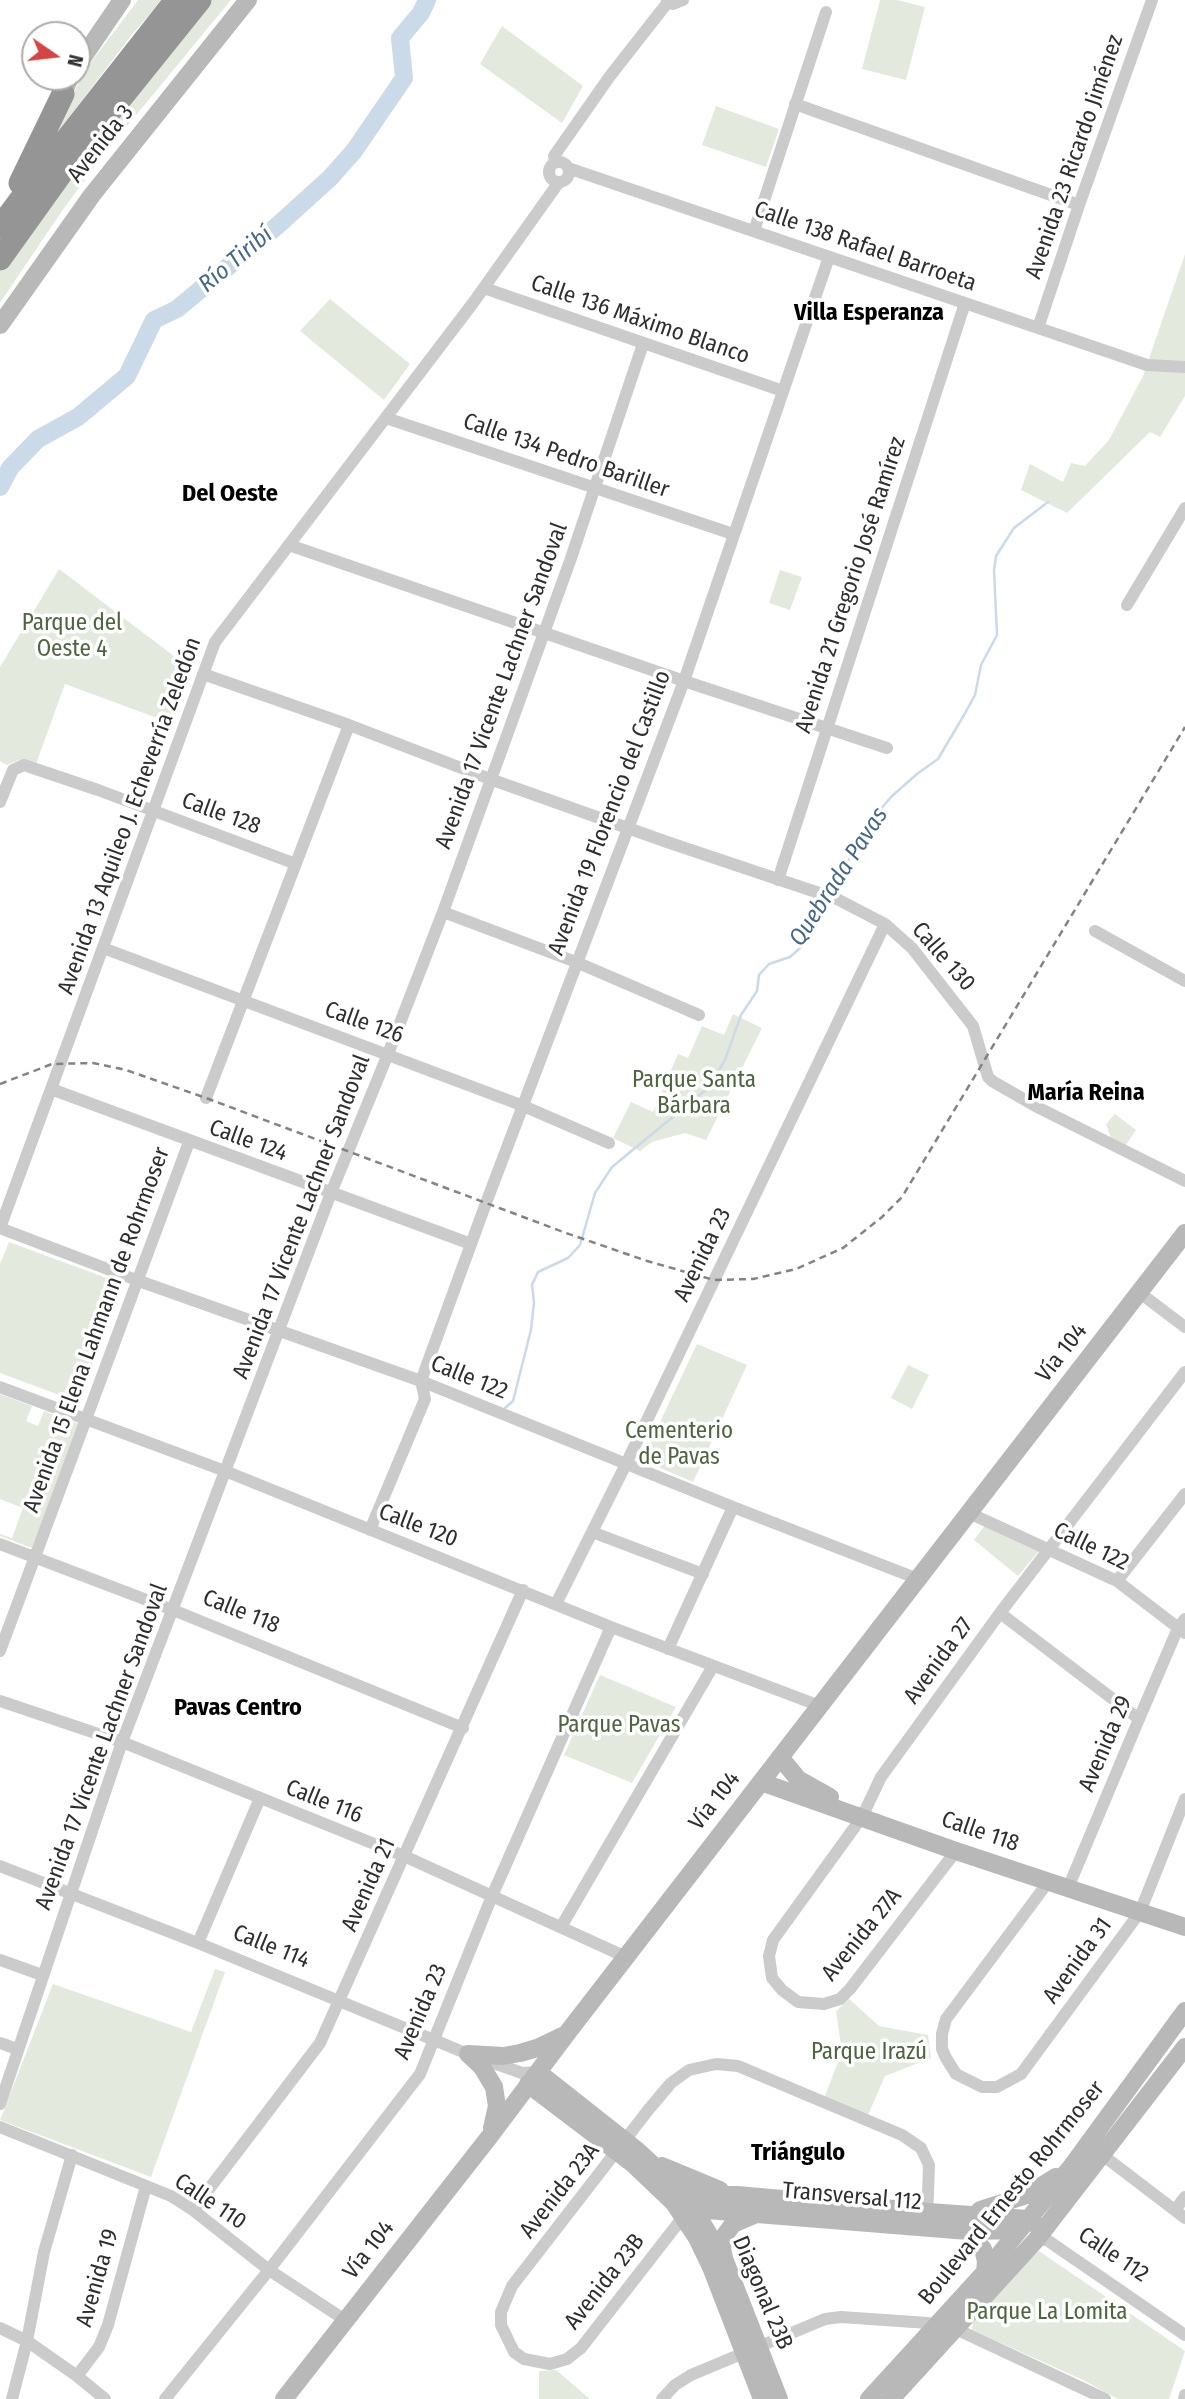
<!DOCTYPE html>
<html>
<head>
<meta charset="utf-8">
<style>
	body { margin:0 }
	#map { position:relative; width:1185px; height:2399px; overflow:hidden; background:#fff; font-family:"Fira Sans Condensed",sans-serif }
	canvas { display:block }
	.north { position:absolute; left:21px; top:21px; width:70px; height:70px; box-sizing:border-box; background:#fff; border:2px solid #ababab; border-radius:50%; rotate:104deg; font-size:19px; font-weight:700; line-height:28px; text-align:center; color:#2e2e2e }
	.north::after { content:''; display:block; margin:auto; width:24px; height:32px; background:#d34442; clip-path:polygon(50% 0,100% 100%,50% 72%,0 100%) }
</style>
</head>
<body>
<div id="map">
<canvas width="1185" height="2399"></canvas>
<div class="north">N</div>
</div>
<script>
const c = document.querySelector('canvas').getContext('2d');
c.lineJoin = 'round';
function fillPath(path, color) {
  c.fillStyle = color;
  c.fill(path, 'evenodd');
}
function poly(rows) {
  const path = new Path2D();
  for (const r of rows) {
    if (r.length === 3) {
      path.moveTo(r[0] + r[2], r[1]);
      path.arc(r[0], r[1], r[2], 0, 2 * Math.PI);
      continue;
    }
    path.moveTo(r[0], r[1]);
    for (let i = 2; i < r.length; i += 2) path.lineTo(r[i], r[i + 1]);
  }
  return path;
}
function trace(path, color, width, dash) {
  c.strokeStyle = color;
  c.lineWidth = width;
  c.lineCap = dash ? 'butt' : 'round';
  c.setLineDash(dash || []);
  c.stroke(path);
}
function write(font, color, halo, rows, align = 'center') {
  c.font = font + ' "Fira Sans Condensed",sans-serif';
  c.lineWidth = 7;
  c.setLineDash([]);
  c.textBaseline = 'middle';
  c.strokeStyle = halo;
  c.fillStyle = color;
  for (const [text, x, y, turn = 0] of rows) {
    c.save();
    c.translate(x, y);
    c.rotate((+turn || 0) * Math.PI / 180);
    c.textAlign = isNaN(turn) ? turn : align;
    if (halo) c.strokeText(text, 0, 0);
    c.fillText(text, 0, 0);
    c.restore();
  }
}
const green = poly([
	[138,0,163,0,134,32,51,141,55,127,88,66],
	[208,0,231,0,109,148,64,208,0,303,0,270],
	[880,0,897,0,925,7,906,80,862,69],
	[502,26,583,86,562,123,480,64],
	[716,106,779,129,766,167,702,145],
	[1185,254,1185,396,1160,437,1150,432,1067,513,1021,490,1030,464,1063,482,1071,463,1085,466,1109,440,1143,376],
	[330,299,410,364,384,400,300,331],
	[59,569,191,669,171,723,65,684,36,764,19,760,7,765,0,761,0,667],
	[780,570,802,577,790,610,769,603],
	[733,1014,762,1028,706,1140,685,1133,652,1142,640,1151,613,1138,631,1102,653,1112,678,1054,688,1058,702,1026,724,1035],
	[1115,1114,1136,1130,1125,1146,1111,1138,1106,1124],
	[9,1242,123,1284,78,1402,0,1373,0,1264],
	[697,1344,747,1365,693,1482,642,1460],
	[908,1365,929,1375,912,1409,891,1398],
	[0,1394,32,1406,26,1421,38,1426,44,1411,79,1424,32,1548,0,1536,0,1534,12,1538,23,1508,0,1499],
	[985,1525,1040,1550,1018,1576,974,1540],
	[600,1675,676,1707,632,1783,564,1755],
	[215,1969,225,1972,151,2177,0,2120,53,1984,191,2032],
	[849,1999,879,2026,928,2035,931,2058,885,2076,868,2115,824,2098,842,2052,836,2011],
	[1039,2251,1185,2351,1169,2399,1118,2399,1083,2380,972,2330,973,2321,1034,2254],
	[556,2370,590,2399,539,2399,539,2371]
]);
const stream = poly([
	[831,894,866,826,892,796,917,774,938,759,964,715,975,695,981,665,997,635,994,570,996,556,1014,528,1048,502],
	[505,1408,513,1401,531,1330,534,1302,532,1285,538,1272,568,1258,580,1245,595,1193,612,1167,708,1088,725,1060,741,1015,757,991,759,975,769,964,790,957,799,949,808,938,829,900]
]);
const river = poly([
	[0,487,10,468,38,439,78,417,127,376,154,320,177,309,277,226,330,178,354,151,404,78,400,38,421,13,427,0]
]);
const street = poly([
	[667,0,673,4,683,0],
	[795,104,1079,205],
	[559,172,10],
	[555,163,554,156,610,76,668,2],
	[568,168,1147,365,1185,367],
	[754,231,826,12],
	[484,288,783,391],
	[1038,328,1079,205,1152,0],
	[386,418,733,534],
	[289,545,684,681,887,748],
	[1127,605,1185,508],
	[203,674,349,725,490,779,667,842,837,899,885,924,912,948,973,1026,988,1077,992,1081,1039,1108,1185,1181],
	[0,802,13,770,24,765,98,790,296,864],
	[778,880,965,303],
	[443,912,576,962,699,1015],
	[1095,931,1185,981],
	[103,948,521,1105,609,1143],
	[51,1089,471,1244],
	[206,1098,349,725],
	[0,1228,215,642,473,303,559,182],
	[0,1228,139,1281,421,1381,733,1507,918,1579],
	[1140,1293,1185,1327],
	[0,1387,225,1471,611,1627,820,1706],
	[969,1513,1117,1581,1185,1633],
	[370,1530,425,1399,421,1381,486,1203,684,681,829,257],
	[592,1532,703,1574],
	[0,1544,173,1610,463,1728],
	[1117,1581,1185,1494],
	[556,1604,626,1464,885,924],
	[1000,1613,1139,1719],
	[668,1649,733,1507],
	[0,1651,189,1142],
	[0,1701,122,1742,404,1856,626,1957],
	[956,1851,850,1989,840,1999,824,2004,798,2002,782,1990,772,1978,769,1956,773,1940,862,1817,881,1777,1000,1613,1185,1372],
	[0,1866,198,1943,468,2054,522,2073,538,2072],
	[1049,1881,946,2019,942,2034,942,2049,946,2058,956,2074,982,2087,997,2087,1021,2074,1140,1912,1185,1799],
	[1068,1888,1139,1719,1178,1628,1185,1619],
	[561,1927,713,1666],
	[198,1943,260,1798],
	[0,1960,42,1975],
	[0,2043,17,2049],
	[0,2104,122,1742,331,1193,388,1054,443,912,570,561,643,344],
	[0,2127,171,2196,193,2210,269,2270,345,2320],
	[1096,2150,1185,2218],
	[193,2210,320,2043,523,1590],
	[1175,2210,1185,2197],
	[683,2217,581,2348,567,2359,550,2364,524,2359,514,2352,501,2325,501,2312,512,2286,649,2109,671,2083,689,2070,716,2064,738,2066,902,2135,921,2148,929,2165,927,2220],
	[1036,2240,1047,2240,1185,2335],
	[0,2328,27,2341,77,2376,105,2399],
	[77,2376,99,2347,108,2325,146,2186],
	[12,2399,27,2341,44,2252,72,2155],
	[165,2399,269,2270,420,2074,492,1896,611,1627],
	[662,2399,675,2385,691,2375,825,2319,841,2317,928,2323,956,2329,1105,2399],
	[1184,2399,1185,2395]
]);
const secondary = poly([
	[77,66,122,0],
	[63,94,70,77],
	[0,325,92,195,248,0],
	[780,1757,798,1779,830,1797],
	[761,1782,956,1851,1185,1927],
	[468,2054,503,2056,520,2053,537,2048,562,2036],
	[468,2054,482,2067,494,2087,497,2106,492,2128],
	[538,2072,638,2151,685,2195,725,2261,779,2399],
	[528,2084,632,2163,674,2203,697,2238,711,2267,762,2399],
	[662,2166,720,2190],
	[679,2199,685,2195,697,2194,737,2195,928,2212,1028,2219,1035,2224],
	[980,2210,1027,2195,1056,2177],
	[689,2213,695,2209,968,2231,1019,2230],
	[968,2231,983,2249,986,2261,985,2272],
	[724,2258,722,2248,725,2235,733,2224,754,2215],
	[284,2399,490,2136,568,2032,1185,1233],
	[869,2399,985,2272,1071,2167,1185,2011],
	[891,2399,1036,2240,1185,2047]
]);
const highway = poly([
	[20,183,63,94],
	[0,227,54,155,176,0],
	[0,259,68,164,200,0]
]);
const rail = poly([
	[0,1084,52,1064,93,1063,126,1070,206,1098,566,1233,647,1261,714,1280,753,1279,796,1269,843,1248,882,1217,902,1197,1185,727]
]);
const streetNames = [
	["Avenida 3",101,144,-52],
	["Avenida 23 Ricardo Jiménez",1075,157,-71],
	["Calle 138 Rafael Barroeta",865,247,19],
	["Calle 136 Máximo Blanco",640,320,19],
	["Calle 134 Pedro Bariller",566,456,19],
	["Avenida 21 Gregorio José Ramírez",851,585,-72],
	["Avenida 17 Vicente Lachner Sandoval",502,686,-70],
	["Avenida 19 Florencio del Castillo",610,813,-69],
	["Calle 128",221,814,20],
	["Avenida 13 Aquileo J. Echeverría Zeledón",130,816,-70],
	["Calle 130",943,957,49],
	["Calle 126",364,1023,20],
	["Calle 124",248,1141,20],
	["Avenida 17 Vicente Lachner Sandoval",302,1217,-69],
	["Avenida 23",703,1255,-64],
	["Avenida 15 Elena Lahmann de Rohrmoser",97,1330,-70],
	["Vía 104",1062,1353,-52],
	["Calle 122",469,1378,22],
	["Calle 120",418,1526,21],
	["Calle 122",1091,1547,26],
	["Calle 118",241,1612,22],
	["Avenida 27",939,1661,-54],
	["Avenida 29",1106,1744,-67],
	["Avenida 17 Vicente Lachner Sandoval",102,1747,-70],
	["Vía 104",715,1801,-52],
	["Calle 116",324,1802,22],
	["Calle 118",980,1832,19],
	["Avenida 21",369,1885,-66],
	["Avenida 27A",862,1935,-51],
	["Calle 114",271,1947,22],
	["Avenida 31",1078,1961,-54],
	["Avenida 23",421,2012,-67],
	["Avenida 23A",560,2191,-52],
	["Boulevard Ernesto Rohrmoser",1012,2193,-51],
	["Transversal 112",852,2197,5],
	["Calle 110",210,2202,34],
	["Vía 104",369,2250,-52],
	["Calle 112",1113,2255,34],
	["Avenida 19",98,2278,-74],
	["Avenida 23B",605,2282,-52],
	["Diagonal 23B",762,2293,67]
];
const parkNames = [
	["Parque del",72,624],
	["Oeste 4",72,650],
	["Parque Santa",694,1081],
	["Bárbara",694,1107],
	["Cementerio",679,1432],
	["de Pavas",679,1458],
	["Parque Pavas",619,1726],
	["Parque Irazú",869,2053],
	["Parque La Lomita",1047,2313]
];
const waterNames = [
	["Río Tiribí",236,260,-40],
	["Quebrada Pavas",839,877,-57]
];
const neighbourhoodNames = [
	["Villa Esperanza",869,313],
	["Del Oeste",230,494],
	["María Reina",1086,1093],
	["Pavas Centro",238,1708],
	["Triángulo",798,2153]
];
fillPath(green, '#e3eadd');
trace(stream, '#cbdae8', 2.5);
trace(river, '#cbdae8', 18);
trace(street, '#cbcbcb', 12);
trace(secondary, '#b8b8b8', 18);
trace(highway, '#959595', 23);
trace(rail, '#838383', 2.5, [7, 5]);
write('23px', '#2e2e2e', '#fff', streetNames);
write('23px', '#4e6540', '#fff', parkNames);
write('italic 24px', '#456887', '#fff', waterNames);
write('bold 24px', '#000', '#fff', neighbourhoodNames);
</script>
</body>
</html>
